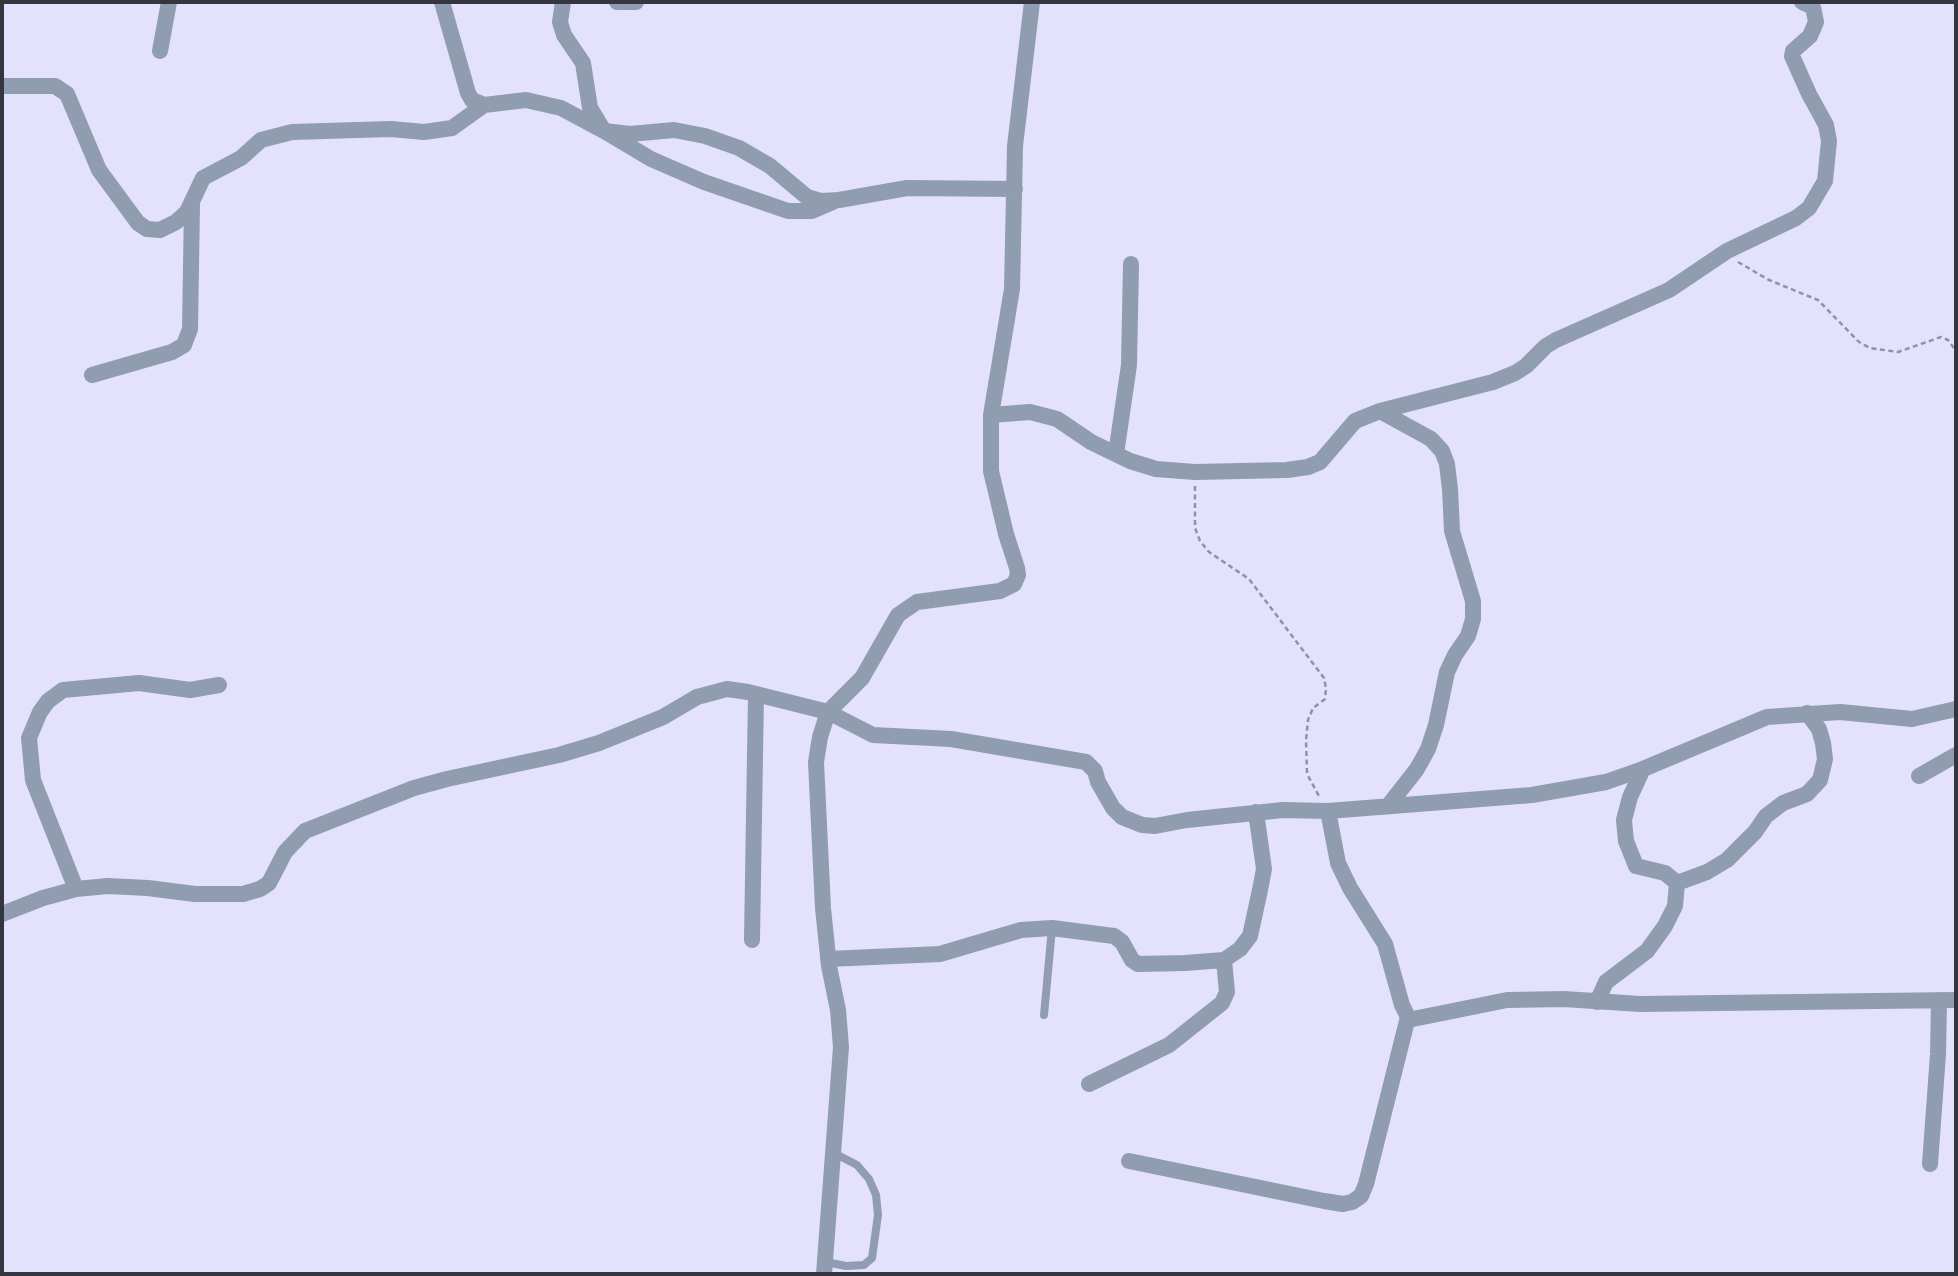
<!DOCTYPE html>
<html>
<head>
<meta charset="utf-8">
<style>
	body { margin:0 }
	#map { position:relative; width:1958px; height:1276px; overflow:hidden; background:#e3e1fc; font-family:"Alegreya Sans",sans-serif }
	canvas { display:block }
	.frame { position:absolute; inset:0; border:4px solid #35353f; pointer-events:none }
</style>
</head>
<body>
<div id="map">
<canvas width="1958" height="1276"></canvas>
<div class="frame"></div>
</div>
<script>
const c = document.querySelector('canvas').getContext('2d');
c.lineJoin = 'round';
function poly(rows) {
  const path = new Path2D();
  for (const r of rows) {
    path.moveTo(r[0], r[1]);
    for (let i = 2; i < r.length; i += 2) path.lineTo(r[i], r[i + 1]);
  }
  return path;
}
function trace(path, color, width, dash) {
  c.strokeStyle = color;
  c.lineWidth = width;
  c.lineCap = dash ? 'butt' : 'round';
  c.setLineDash(dash || []);
  c.stroke(path);
}
const path = poly([
	[1738,262,1769,280,1818,300,1859,342,1870,348,1898,352,1941,337,1948,340,1956,351],
	[1195,486,1195,528,1200,541,1209,552,1249,579,1324,678,1326,689,1325,699,1313,708,1308,720,1306,740,1307,774,1319,796]
]);
const lane = poly([
	[1044,1015,1052,928],
	[826,1262,846,1266,864,1265,872,1258,878,1215,876,1195,869,1179,857,1165,832,1152]
]);
const street = poly([
	[442,2,468,93,472,100,484,105,526,100,561,108,604,131,630,134,674,130,705,136,739,148,770,166,807,197,821,201,839,200,907,188,1015,189],
	[563,2,560,22,564,35,583,63,590,108,604,131,651,159,704,182,788,211,812,211,833,202],
	[617,2,636,2],
	[160,51,169,2],
	[2,86,55,86,67,94,99,170,138,223,147,229,160,230,176,222,187,212,203,178,241,158,261,140,292,132,391,129,424,132,452,128,484,105],
	[92,375,172,352,184,345,190,329,192,204],
	[1380,411,1431,439,1442,451,1447,464,1450,489,1452,531,1473,601,1473,619,1468,636,1455,655,1447,672,1436,725,1428,749,1417,769,1388,806],
	[991,415,1012,289,1015,146,1032,2],
	[1116,454,1129,365,1131,264],
	[1919,776,1956,755],
	[1328,811,1532,795,1606,782,1643,769,1767,717,1840,712,1912,719,1956,709],
	[1677,883,1707,872,1727,860,1755,832,1766,816,1783,803,1807,794,1820,780,1825,759,1823,743,1819,729,1807,713],
	[76,889,33,780,29,738,40,712,48,701,63,690,139,683,190,690,219,685],
	[2,914,43,898,76,889,108,886,148,888,195,894,243,894,260,889,269,883,285,852,305,831,414,788,447,779,559,755,599,743,663,717,697,697,727,689,748,692,828,712,873,735,951,739,1086,762,1095,771,1098,782,1113,808,1122,817,1142,825,1155,826,1187,820,1283,810,1328,811,1338,863,1350,888,1385,944,1402,1005,1408,1017,1413,1019,1507,1000,1564,999,1640,1004,1956,1000],
	[752,940,756,694],
	[828,959,940,954,1021,930,1052,928,1114,936,1122,942,1132,960,1138,964,1185,963,1224,960],
	[1597,1002,1606,982,1647,951,1665,926,1675,906,1677,883,1665,873,1636,866,1626,841,1624,820,1630,797,1643,769],
	[1089,1084,1169,1045,1222,1003,1227,992,1224,960,1240,949,1250,936,1260,890,1264,869,1256,812],
	[1129,1161,1324,1201,1343,1204,1352,1202,1361,1196,1366,1184,1408,1017],
	[1930,1164,1938,1054,1939,1000],
	[824,1274,841,1047,838,1010,829,966,823,908,816,762,820,737,828,712,862,678,898,615,917,602,1000,591,1014,584,1018,575,1017,568,1006,534,991,471,991,415,1030,412,1057,419,1091,442,1130,461,1156,469,1195,472,1287,470,1308,467,1320,462,1355,421,1380,411,1493,382,1515,373,1526,366,1546,346,1556,340,1669,290,1727,251,1796,218,1809,208,1825,181,1829,141,1826,125,1809,94,1792,56,1793,51,1810,36,1816,22,1813,7,1802,2]
]);
trace(path, '#9291a4', 2.5, [5, 3.5]);
trace(lane, '#909cb0', 8);
trace(street, '#909cb0', 16);
</script>
</body>
</html>
